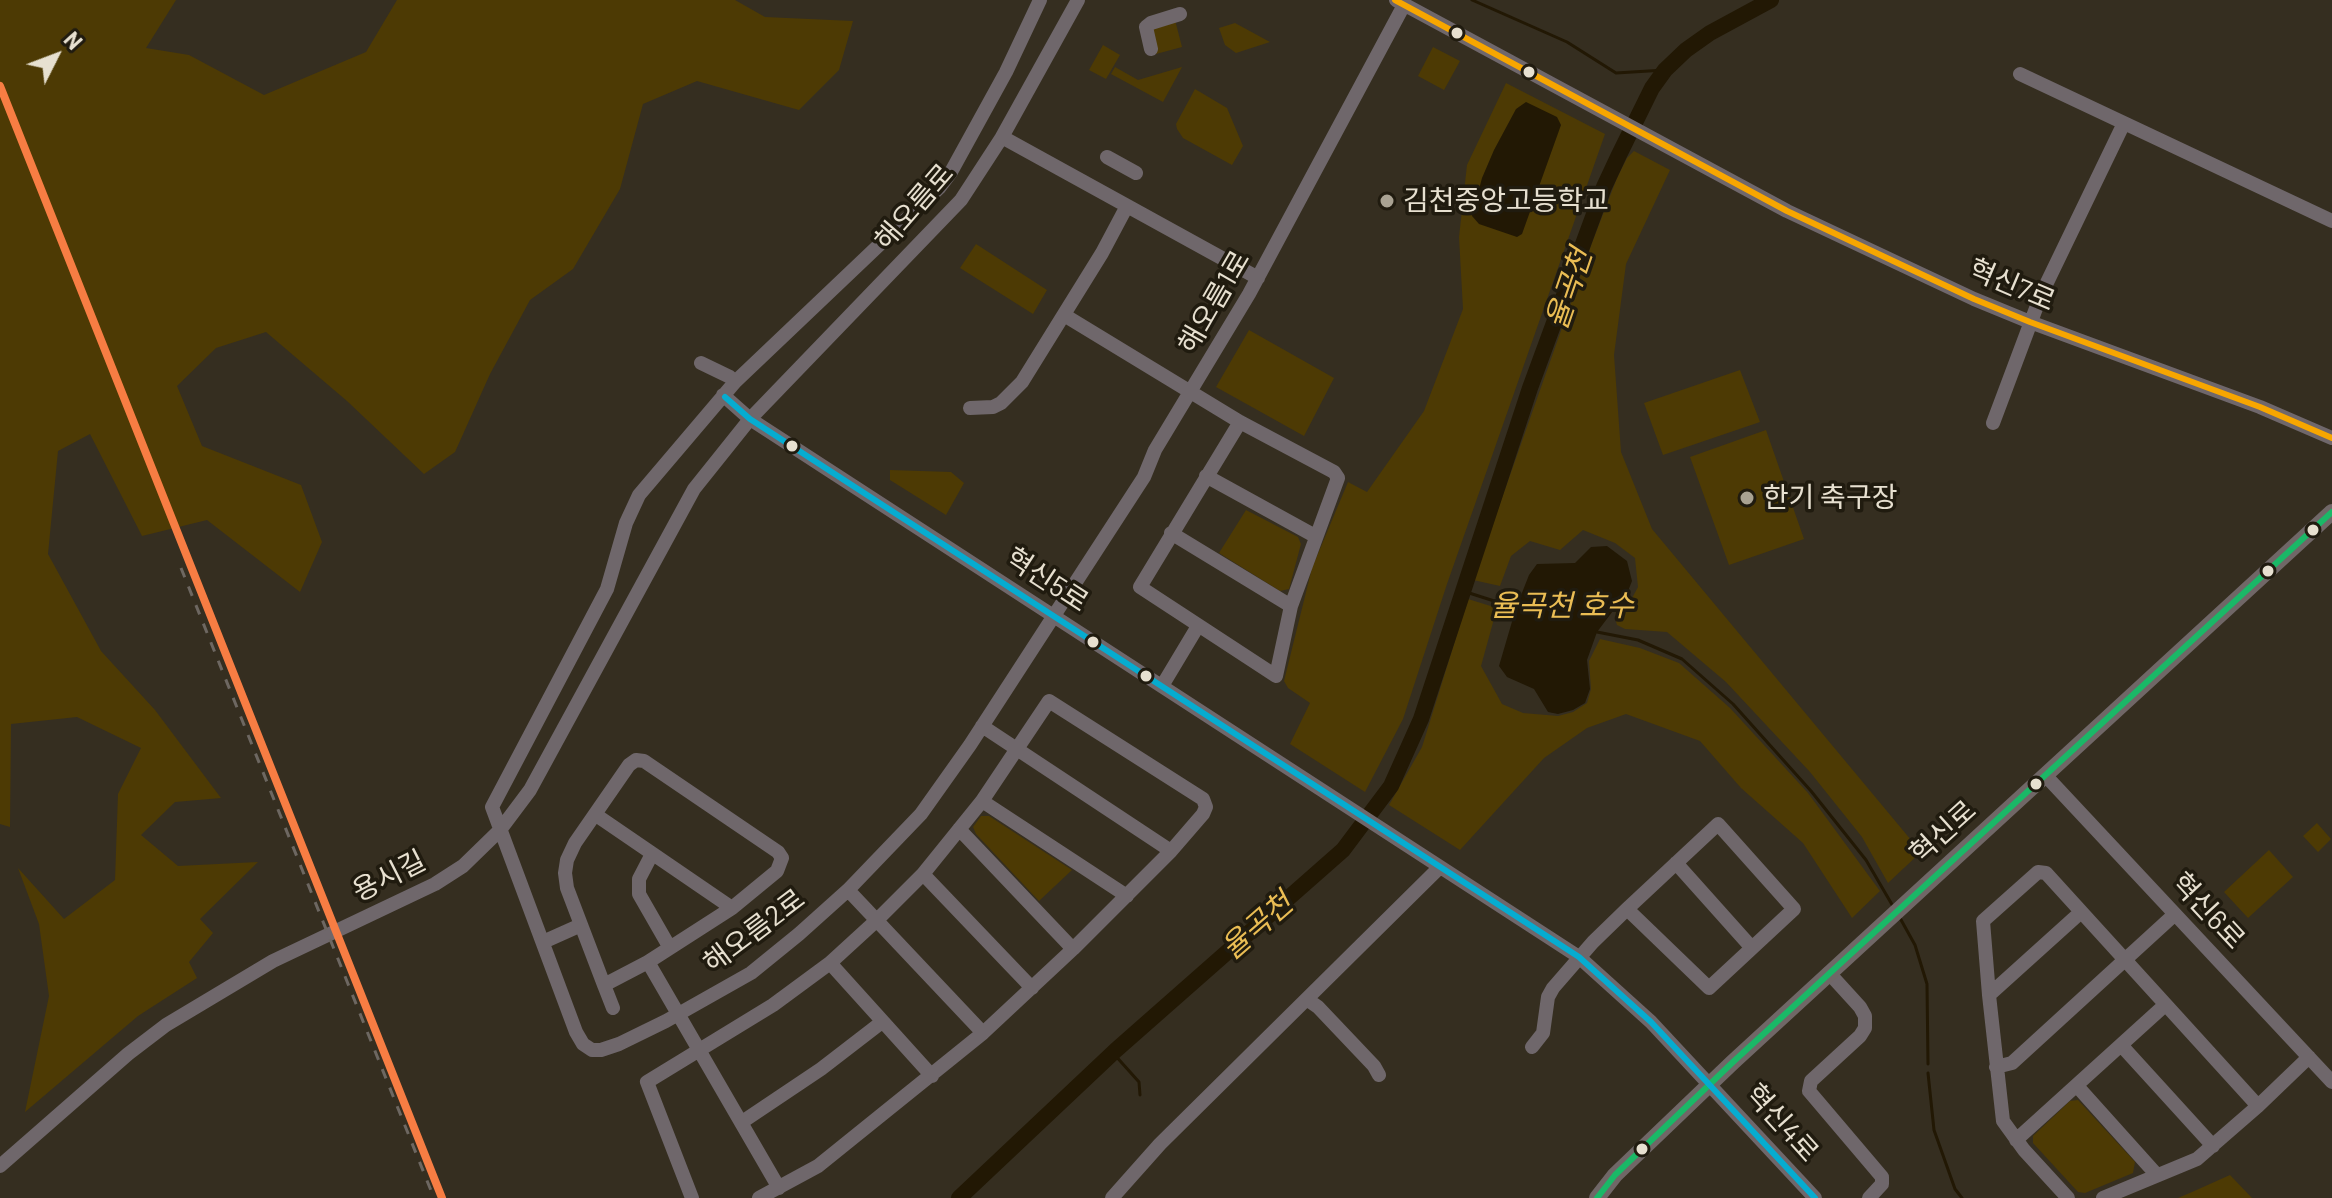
<!DOCTYPE html>
<html>
<head>
<meta charset="utf-8">
<style>
	body { margin:0 }
	#map { position:relative; width:2332px; height:1198px; overflow:hidden; background:#352e20; font-family:Barlow,sans-serif }
	canvas { display:block }
	.north { position:absolute; left:16px; top:16px; width:80px; height:80px; -webkit-text-stroke:6px #201b0f; paint-order:stroke; rotate:48deg; font-size:22px; font-weight:700; line-height:32px; text-align:center; color:#e7e0d0 }
	.north::after { content:''; display:block; margin:auto; width:28px; height:36px; background:#e7e0d0; clip-path:polygon(50% 0,100% 100%,50% 72%,0 100%) }
</style>
</head>
<body>
<div id="map">
<canvas width="2332" height="1198"></canvas>
<div class="north">N</div>
</div>
<script>
const c = document.querySelector('canvas').getContext('2d');
c.lineJoin = 'round';
function fillPath(path, color) {
  c.fillStyle = color;
  c.fill(path, 'evenodd');
}
function poly(rows) {
  const path = new Path2D();
  for (const r of rows) {
    path.moveTo(r[0], r[1]);
    for (let i = 2; i < r.length; i += 2) path.lineTo(r[i], r[i + 1]);
  }
  return path;
}
function trace(path, color, width, dash) {
  c.strokeStyle = color;
  c.lineWidth = width;
  c.lineCap = dash ? 'butt' : 'round';
  c.setLineDash(dash || []);
  c.stroke(path);
}
function write(font, color, halo, rows, align = 'center') {
  c.font = font + ' Barlow,"Noto Sans KR",sans-serif';
  c.lineWidth = 7;
  c.setLineDash([]);
  c.textBaseline = 'middle';
  c.strokeStyle = halo;
  c.fillStyle = color;
  for (const [text, x, y, turn = 0] of rows) {
    c.save();
    c.translate(x, y);
    c.rotate((+turn || 0) * Math.PI / 180);
    c.textAlign = isNaN(turn) ? turn : align;
    if (halo) c.strokeText(text, 0, 0);
    c.fillText(text, 0, 0);
    c.restore();
  }
}
const green = poly([
	[0,0,176,0,146,48,189,55,264,95,366,52,397,0,735,0,765,17,853,21,839,70,799,110,697,81,643,104,620,189,573,269,530,300,490,374,455,452,424,474,347,401,266,332,216,348,177,386,202,446,301,485,322,542,300,592,207,520,142,536,90,434,58,451,48,554,101,651,155,710,221,798,175,802,141,835,178,866,258,862,200,919,213,933,189,962,197,978,138,1016,25,1112,49,996,39,924,18,868,64,919,115,880,118,794,141,748,77,717,11,724,10,827,0,824],
	[1175,20,1182,47,1156,54,1150,29],
	[1235,23,1270,42,1236,53,1225,45,1219,28],
	[1103,45,1120,55,1106,79,1089,70],
	[1433,47,1460,61,1444,90,1418,76],
	[1115,67,1138,80,1182,67,1163,102,1111,74],
	[1506,83,1605,134,1447,584,1403,719,1365,792,1290,744,1310,703,1288,688,1284,681,1312,568,1348,482,1367,492,1424,411,1463,309,1459,237,1467,165],
	[1195,89,1227,108,1243,146,1232,165,1183,138,1177,129,1176,124],
	[1634,151,1670,170,1626,264,1614,355,1621,452,1652,529,1921,852,1888,883,1862,837,1810,772,1726,682,1667,632,1625,629,1617,625,1615,618,1616,611,1631,600,1638,587,1635,558,1615,543,1583,530,1560,550,1530,541,1511,556,1500,586,1473,580,1593,240,1617,178,1627,158],
	[976,244,1047,290,1033,314,960,268],
	[1249,330,1334,378,1304,436,1216,387],
	[1740,370,1760,422,1663,455,1644,403],
	[1766,430,1804,539,1729,565,1690,457],
	[890,470,951,472,964,483,946,515,890,480],
	[1246,510,1298,537,1301,544,1289,589,1280,591,1219,553],
	[1468,599,1497,608,1481,666,1502,704,1523,713,1558,716,1573,712,1587,703,1591,689,1589,661,1600,639,1640,648,1679,663,1730,708,1808,793,1880,891,1852,918,1803,843,1741,788,1700,741,1626,714,1587,728,1544,758,1460,850,1389,805,1422,747],
	[981,816,989,816,1072,870,1039,901,976,834,973,827],
	[2317,823,2331,839,2318,852,2303,836],
	[2269,850,2293,877,2248,918,2224,892],
	[2078,1100,2135,1162,2133,1173,2085,1193,2078,1192,2033,1143,2033,1136,2070,1101],
	[2230,1175,2252,1198,2178,1198,2192,1192]
]);
const water = poly([
	[1526,102,1557,117,1561,125,1522,234,1517,237,1479,224,1472,216,1482,178,1494,150,1516,109],
	[1607,546,1627,561,1632,581,1628,591,1597,632,1587,660,1590,689,1585,703,1573,710,1558,714,1548,712,1534,689,1507,677,1499,666,1516,608,1529,575,1537,564,1575,563,1591,547]
]);
const stream = poly([
	[1472,0,1567,42,1616,73,1665,70],
	[1463,591,1516,608],
	[1597,632,1638,640,1682,659,1733,704,1811,791,1866,860,1894,908],
	[1900,918,1915,945,1927,984,1928,1064],
	[1113,1053,1139,1082,1140,1095],
	[1928,1073,1934,1130,1955,1189,1962,1198]
]);
const river = poly([
	[959,1198,1116,1050,1343,850,1391,786,1421,719,1530,388,1604,187,1618,157,1652,88,1665,70,1686,50,1710,33,1771,0]
]);
const minor = poly([
	[1040,0,1006,72,951,172,939,188,735,382,639,495,626,523,607,589,492,807,576,1032,583,1044,592,1050,601,1050,619,1044,666,1021,751,973,799,934,848,890,921,814,970,745,1144,477,1155,450,1249,294,1404,5],
	[1396,0,1787,211,1974,299,2030,322,2260,407,2332,438],
	[1151,49,1146,27,1151,23,1180,14],
	[2020,74,2332,221],
	[1002,137,1258,278],
	[1107,157,1136,173],
	[1064,315,1240,422,1334,472,1338,478,1291,606,1276,676,1140,587,1240,422],
	[701,363,730,377],
	[723,395,750,419,1579,957,1651,1022,1815,1198],
	[970,408,993,407,1001,403,1022,382,1102,253,1127,206],
	[1993,423,2041,295,2124,123],
	[1206,476,1315,536],
	[1171,533,1291,606],
	[1162,686,1198,626],
	[982,726,1171,851],
	[2045,775,2332,1082],
	[982,801,1127,896],
	[596,815,732,908],
	[959,829,1073,949],
	[652,854,639,879,639,894,670,948],
	[1676,863,1752,948],
	[923,874,1032,988],
	[848,890,983,1033],
	[543,942,581,925],
	[648,962,604,985,567,888,565,873,567,860,575,843,629,765,636,760,644,761,778,852,782,858,777,871,732,908,648,962,779,1188],
	[830,963,932,1076],
	[1829,973,1860,1007,1865,1016,1865,1028,1860,1036,1811,1081,1809,1091,1882,1177,1882,1184,1869,1198],
	[604,985,613,1008],
	[1989,995,2081,912],
	[1308,1000,1318,1007,1374,1066,1379,1075],
	[2121,1045,2213,1146],
	[1532,1047,1543,1033,1548,997,1553,988,1593,942,1627,909,1718,824,1794,909,1709,988,1627,909],
	[1996,1067,2012,1063,2175,914],
	[2077,1086,2156,1174],
	[2258,1106,2309,1057],
	[742,1122,821,1069,882,1022],
	[2016,1140,2165,1005],
	[0,1166,128,1054,166,1025,273,961,435,884,463,866,500,830,530,790,694,489,750,419,961,200,1002,137,1078,0],
	[692,1198,647,1082,773,1005,830,963,877,920,923,874,982,801,1049,701,1203,799,1206,807,1203,814,1171,851,1073,949,983,1033,818,1166,759,1198],
	[1112,1198,1160,1144,1440,867],
	[2068,1198,2024,1150,2003,1121,1989,995,1983,921,2038,872,2046,873,2258,1106,2197,1159,2103,1198]
]);
const major = poly([
	[1597,1198,1615,1175,1733,1062,2332,512]
]);
const rail = poly([
	[181,568,434,1198]
]);
const bus1 = poly([
	[1597,1198,1615,1175,1733,1062,2332,512]
]);
const bus2 = poly([
	[725,397,750,419,1579,957,1651,1022,1815,1198]
]);
const bus3 = poly([
	[1395,0,1787,211,1974,299,2030,322,2260,407,2332,438]
]);
const rail1 = poly([
	[0,86,442,1198]
]);
const markers = [
	[1457,33,7,"#e7e0d0"],
	[1529,72,7,"#e7e0d0"],
	[1387,201,8,"#a9a292"],
	[792,446,7,"#e7e0d0"],
	[1747,498,8,"#a9a292"],
	[2313,530,7,"#e7e0d0"],
	[2268,571,7,"#e7e0d0"],
	[1093,642,7,"#e7e0d0"],
	[1146,676,7,"#e7e0d0"],
	[2036,784,7,"#e7e0d0"],
	[1642,1149,7,"#e7e0d0"]
];
const poiNames = [
	["김천중앙고등학교",1403,201],
	["한기 축구장",1763,498]
];
const streetNames = [
	["해오름로",914,207,-49],
	["혁신7로",2012,285,23],
	["해오름1로",1214,302,-60],
	["혁신5로",1047,580,33],
	["혁신로",1943,832,-42],
	["용시길",389,876,-27],
	["혁신6로",2208,911,47],
	["해오름2로",754,931,-37],
	["혁신4로",1782,1123,48]
];
const waterNames = [
	["율곡천",1569,289,-71],
	["율곡천 호수",1562,606],
	["율곡천",1257,926,-41]
];
fillPath(green, '#4d3a04');
fillPath(water, '#221804');
trace(stream, '#221804', 3);
trace(river, '#221804', 16);
trace(minor, '#6f676b', 14);
trace(major, '#706767', 16);
trace(rail, '#6d6761', 3, [10, 10]);
trace(bus1, '#1ab867', 6);
trace(bus2, '#06acd0', 6);
trace(bus3, '#f7a600', 6);
trace(rail1, '#f77d43', 8);
for (const [x, y, r, color] of markers) {
  const dot = new Path2D();
  dot.arc(x, y, r, 0, 2 * Math.PI);
  c.fillStyle = color;
  c.fill(dot);
  trace(dot, '#201b0f', 3);
}
write('28px', '#e7e0d0', '#201b0f', poiNames, 'left');
write('28px', '#e7e0d0', '#201b0f', streetNames);
write('italic 30px', '#eabd54', '#201b0f', waterNames);
</script>
</body>
</html>
